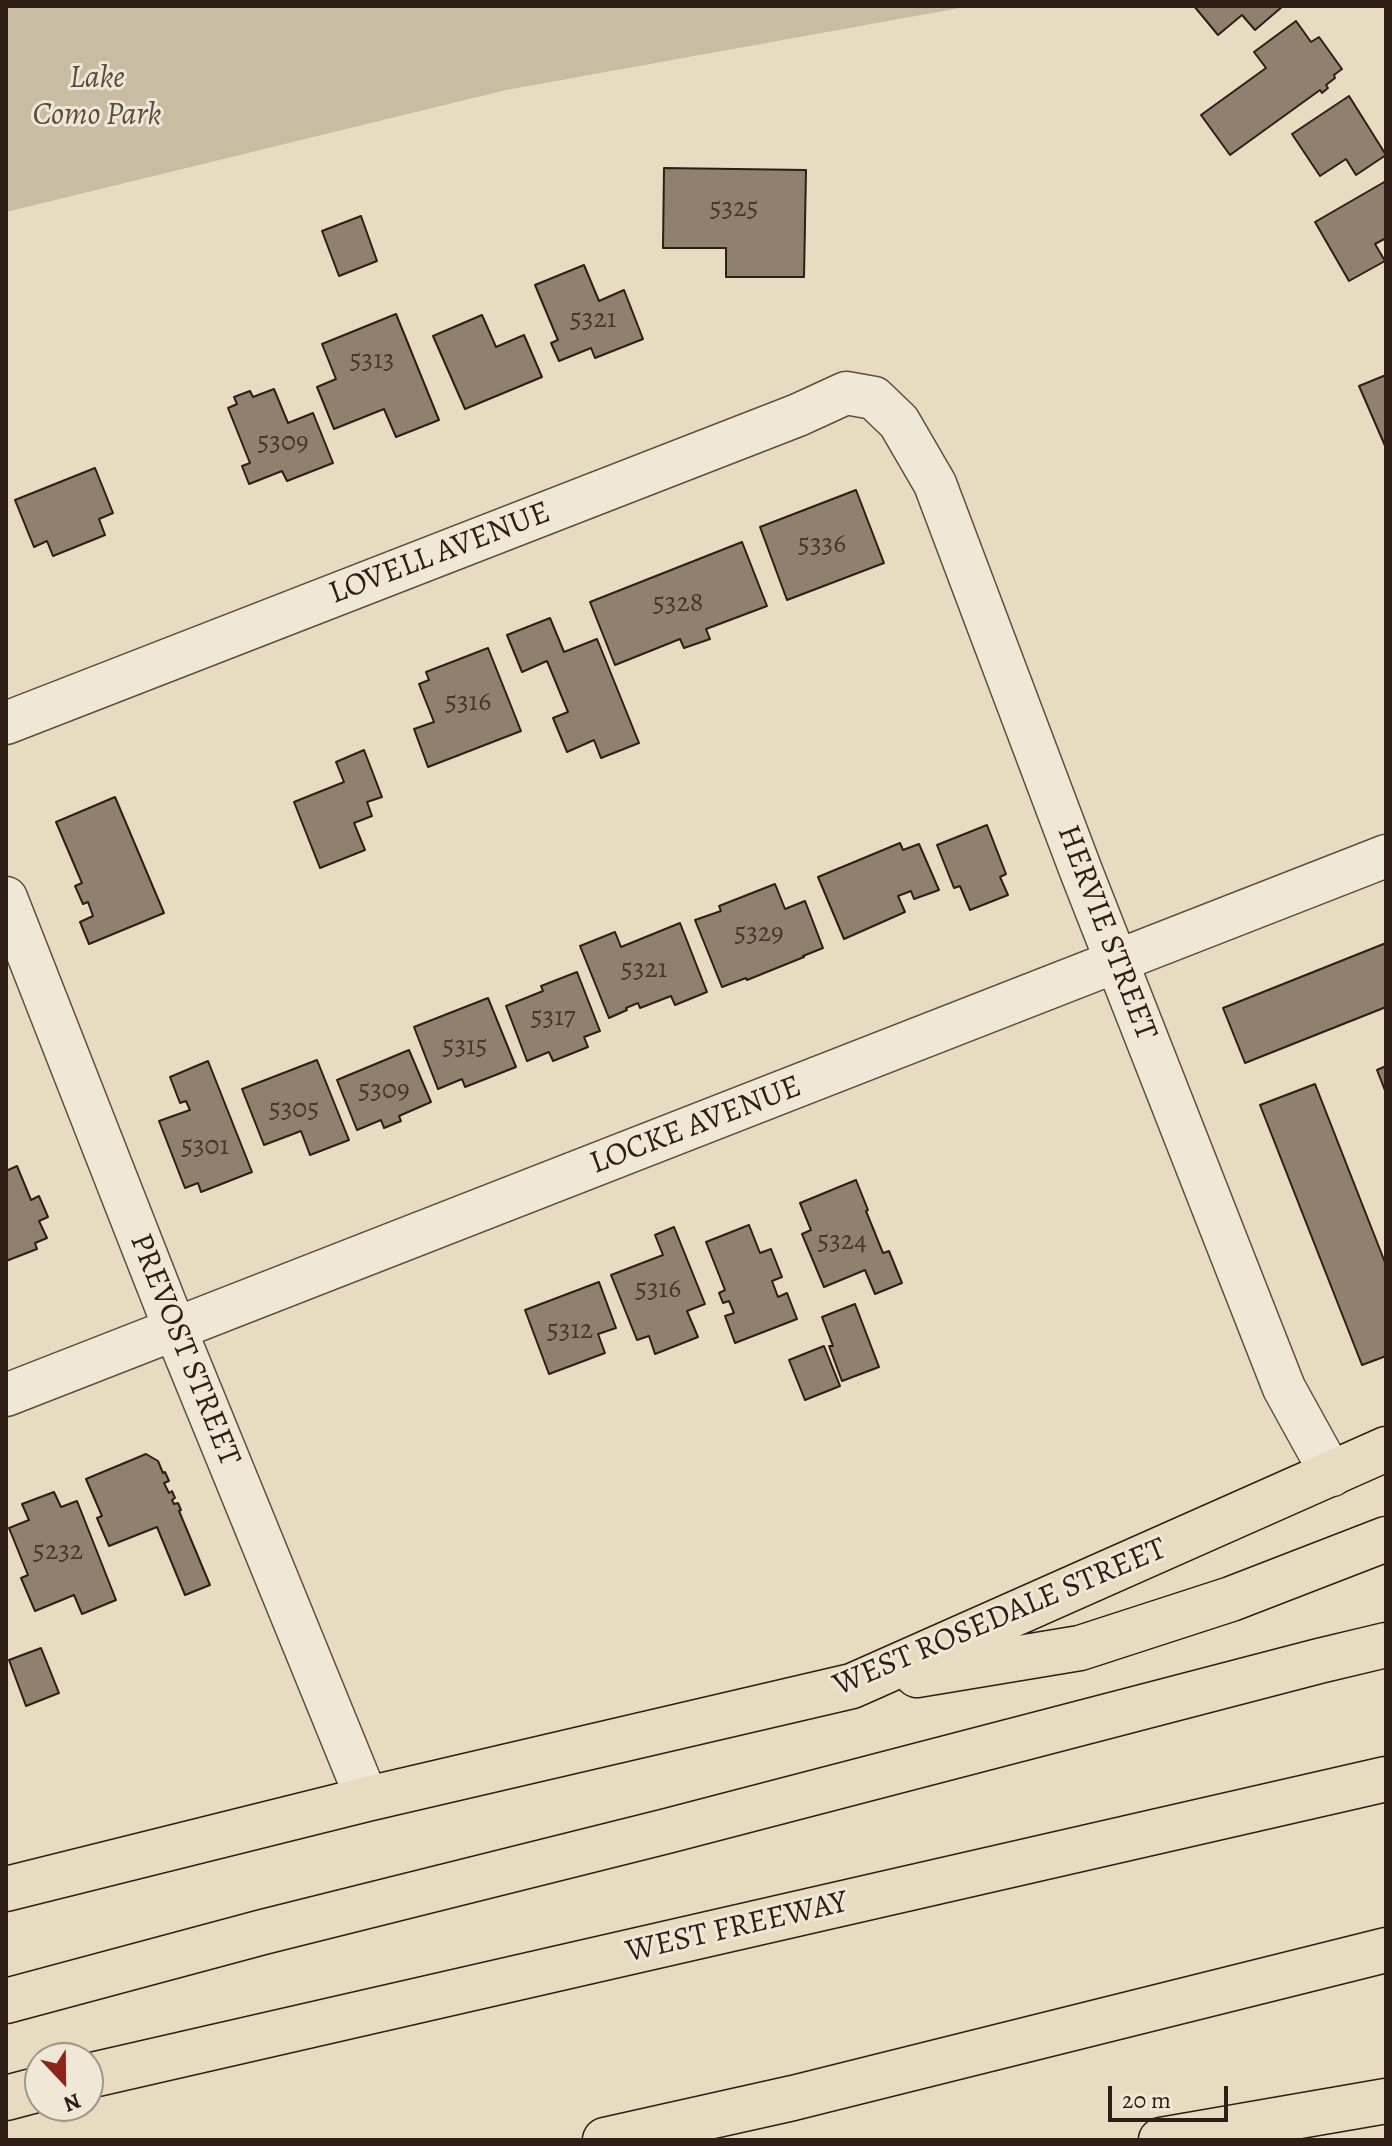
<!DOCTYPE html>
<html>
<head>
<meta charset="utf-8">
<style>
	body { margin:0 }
	#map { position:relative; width:1392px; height:2146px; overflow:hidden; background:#e7dcc0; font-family:Alegreya,serif }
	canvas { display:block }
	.frame { position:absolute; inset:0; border:8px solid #2f1e16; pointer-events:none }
	.north { position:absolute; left:24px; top:2042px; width:80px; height:80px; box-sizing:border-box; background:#efe8d6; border:2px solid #a29789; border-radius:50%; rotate:158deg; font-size:22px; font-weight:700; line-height:32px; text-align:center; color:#2f1e16 }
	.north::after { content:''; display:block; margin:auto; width:28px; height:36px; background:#8f2418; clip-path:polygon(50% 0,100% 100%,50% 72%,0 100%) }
	.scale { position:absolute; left:1108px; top:2086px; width:120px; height:36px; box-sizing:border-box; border:4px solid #2f1e16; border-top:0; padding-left:10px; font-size:24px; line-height:28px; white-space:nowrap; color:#2f1e16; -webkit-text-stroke:6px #efe8d6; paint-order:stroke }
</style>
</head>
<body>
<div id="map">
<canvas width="1392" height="2146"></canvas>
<div class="frame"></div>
<div class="north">N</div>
<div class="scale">20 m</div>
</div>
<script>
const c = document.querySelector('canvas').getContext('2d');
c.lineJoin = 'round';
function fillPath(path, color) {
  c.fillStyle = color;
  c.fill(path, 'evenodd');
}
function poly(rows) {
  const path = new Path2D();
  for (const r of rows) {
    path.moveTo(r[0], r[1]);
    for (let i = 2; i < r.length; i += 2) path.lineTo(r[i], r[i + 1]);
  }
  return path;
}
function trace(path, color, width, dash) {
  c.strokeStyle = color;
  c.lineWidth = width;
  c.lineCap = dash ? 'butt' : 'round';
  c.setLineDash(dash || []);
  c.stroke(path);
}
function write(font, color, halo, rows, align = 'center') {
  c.font = font + ' Alegreya,serif';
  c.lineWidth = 6;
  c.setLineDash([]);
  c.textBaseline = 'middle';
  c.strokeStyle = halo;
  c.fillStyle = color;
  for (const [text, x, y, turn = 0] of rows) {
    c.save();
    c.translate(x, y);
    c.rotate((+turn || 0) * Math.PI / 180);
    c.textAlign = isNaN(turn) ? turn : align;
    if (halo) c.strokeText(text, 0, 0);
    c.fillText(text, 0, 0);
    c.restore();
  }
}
const green = poly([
	[6,6,971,6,506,90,6,212]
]);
const building = poly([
	[1194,6,1283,6,1255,30,1242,15,1218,35,1194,6],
	[1296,21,1311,42,1319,37,1342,69,1334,75,1335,78,1326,85,1328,88,1322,93,1320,90,1230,155,1201,115,1266,68,1254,52,1296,21],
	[1349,96,1386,155,1356,175,1346,159,1320,176,1292,134,1349,96],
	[664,168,806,170,804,277,726,277,726,248,663,248,664,168],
	[1386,181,1386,238,1375,244,1385,261,1349,281,1315,222,1386,181],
	[361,216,377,261,339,276,322,231,361,216],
	[584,265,599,301,624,290,643,339,595,358,591,348,559,361,551,343,558,340,535,285,584,265],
	[396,314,439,420,396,437,384,409,334,429,317,387,336,379,322,344,396,314],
	[482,315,496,347,524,335,542,377,465,409,433,336,482,315],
	[1386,375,1386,448,1359,386,1386,375],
	[274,389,288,423,313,413,333,463,287,481,282,471,249,484,242,466,250,463,228,408,237,404,234,397,250,391,253,397,274,389],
	[95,468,113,513,99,519,105,535,53,556,47,541,34,547,15,500,95,468],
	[856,490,884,563,787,600,760,527,856,490],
	[742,542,767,606,706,629,710,639,684,648,680,639,615,665,590,602,742,542],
	[550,618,564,652,597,639,639,743,601,758,594,740,567,752,553,718,568,712,547,661,522,672,507,635,550,618],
	[488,648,521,731,428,767,414,729,434,722,419,684,429,680,426,672,488,648],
	[364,750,382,797,367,802,372,816,354,823,365,850,320,868,294,802,344,782,336,762,364,750],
	[115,797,164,913,89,944,80,922,93,916,88,902,83,904,75,886,82,883,56,822,115,797],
	[987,825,1006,874,1000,877,1008,895,970,910,960,886,954,888,937,845,987,825],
	[900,843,903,850,919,844,939,890,914,899,911,891,898,896,905,912,844,939,818,877,900,843],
	[775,884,785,909,805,901,823,948,803,956,804,957,747,980,746,978,722,987,695,920,721,911,719,906,775,884],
	[680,923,707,992,675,1005,671,996,640,1008,638,1003,626,1008,627,1010,609,1018,580,946,615,932,621,947,680,923],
	[1386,943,1386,1007,1245,1063,1223,1008,1386,943],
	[577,972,600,1031,584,1037,588,1047,553,1061,549,1052,527,1061,506,1006,543,991,541,986,577,972],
	[488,998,516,1067,465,1087,462,1079,438,1089,414,1027,488,998],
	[409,1050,431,1102,399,1116,401,1121,384,1128,381,1120,357,1130,337,1080,409,1050],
	[317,1060,349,1140,310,1155,301,1131,264,1145,242,1089,317,1060],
	[208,1061,252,1172,201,1192,198,1183,185,1188,159,1121,190,1110,186,1101,180,1103,170,1077,208,1061],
	[1386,1066,1386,1093,1377,1070,1386,1066],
	[1315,1084,1386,1265,1386,1356,1362,1365,1260,1105,1315,1084],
	[17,1166,31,1200,39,1196,48,1217,39,1221,47,1238,35,1243,37,1249,6,1261,6,1171,17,1166],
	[856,1180,868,1210,866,1211,883,1253,889,1251,902,1283,875,1294,865,1270,824,1287,802,1234,811,1230,800,1203,856,1180],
	[749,1225,760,1253,771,1249,782,1277,772,1281,778,1297,787,1293,797,1319,735,1343,725,1316,734,1313,729,1301,723,1303,719,1293,725,1290,706,1242,749,1225],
	[674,1227,705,1304,687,1311,698,1337,655,1354,649,1336,637,1340,611,1275,663,1255,655,1235,674,1227],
	[599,1282,616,1328,598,1334,605,1353,549,1374,525,1310,599,1282],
	[855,1304,879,1367,842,1381,829,1346,833,1346,822,1317,855,1304],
	[824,1346,840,1386,805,1400,789,1360,824,1346],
	[146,1454,158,1461,163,1473,165,1472,169,1481,164,1483,169,1493,172,1491,175,1498,172,1500,174,1504,178,1503,181,1510,179,1511,210,1585,185,1595,157,1527,109,1546,97,1518,102,1516,86,1479,146,1454],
	[54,1492,61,1507,77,1501,116,1600,82,1614,74,1595,35,1611,21,1578,28,1575,9,1528,29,1520,22,1504,54,1492],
	[41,1648,59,1693,26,1706,9,1660,41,1648]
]);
const minor = poly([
	[6,723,798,415,846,393,874,398,899,422,935,484,1081,871,1284,1388,1332,1475],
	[6,898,175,1329,367,1799],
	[6,1395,1386,856]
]);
const major = poly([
	[917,1675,1080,1648,1231,1599,1386,1539],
	[6,1889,367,1799,852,1686,1386,1449]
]);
const highway = poly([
	[6,2001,263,1932,667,1831,1319,1661,1386,1645],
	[88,2076,1386,1779],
	[6,2098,40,2089],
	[605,2140,793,2098,1386,1950],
	[1161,2140,1386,2101]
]);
const numberNames = [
	["5325",734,209],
	["5321",593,320],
	["5313",372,361],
	["5309",283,443],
	["5336",822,545],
	["5328",678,604],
	["5316",468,703],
	["5329",759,934],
	["5321",644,970],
	["5317",553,1018],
	["5315",465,1047],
	["5309",384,1091],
	["5305",294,1110],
	["5301",205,1147],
	["5324",842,1242],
	["5316",658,1290],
	["5312",570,1331],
	["5232",58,1552]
];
const parkNames = [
	["Lake",97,79],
	["Como Park",97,116]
];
const streetNames = [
	["LOVELL AVENUE",440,554,-21],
	["HERVIE STREET",1106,933,69],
	["LOCKE AVENUE",696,1126,-21],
	["PREVOST STREET",184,1350,68],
	["WEST ROSEDALE STREET",1000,1618,-23],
	["WEST FREEWAY",737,1928,-13]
];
fillPath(green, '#c8bca3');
fillPath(building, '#8f816e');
trace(building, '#2f1e16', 2);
trace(minor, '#5d4e40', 45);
trace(major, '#2f1e16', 47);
trace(highway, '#2f1e16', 47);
trace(minor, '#efe8d6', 42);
trace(major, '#e7dcc0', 44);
trace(highway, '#e7dcc0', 44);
write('28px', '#47372c', null, numberNames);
write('italic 32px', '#5d4d40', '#efe8d6', parkNames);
write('32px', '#2f1e16', '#efe8d6', streetNames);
</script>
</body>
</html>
